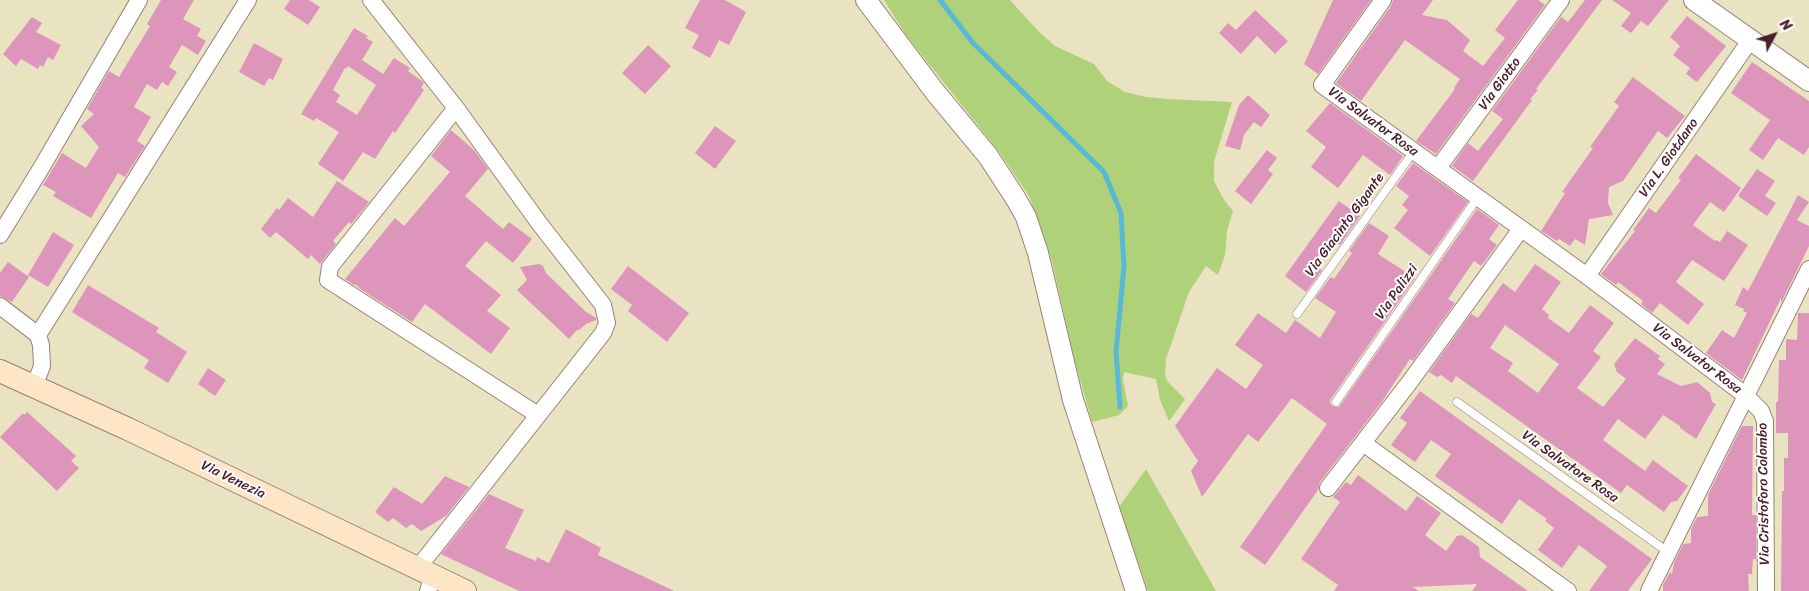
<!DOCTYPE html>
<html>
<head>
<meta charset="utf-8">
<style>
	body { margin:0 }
	#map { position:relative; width:1809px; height:591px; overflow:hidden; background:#e9e3c2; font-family:Sriracha,sans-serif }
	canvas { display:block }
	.north { position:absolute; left:1749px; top:10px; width:50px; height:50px; -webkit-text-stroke:4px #fff; paint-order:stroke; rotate:50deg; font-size:14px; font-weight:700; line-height:20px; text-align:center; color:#4a1f2b }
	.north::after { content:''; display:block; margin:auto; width:18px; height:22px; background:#4a1f2b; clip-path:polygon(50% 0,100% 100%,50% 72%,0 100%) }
</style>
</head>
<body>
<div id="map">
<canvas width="1809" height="591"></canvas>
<div class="north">N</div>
</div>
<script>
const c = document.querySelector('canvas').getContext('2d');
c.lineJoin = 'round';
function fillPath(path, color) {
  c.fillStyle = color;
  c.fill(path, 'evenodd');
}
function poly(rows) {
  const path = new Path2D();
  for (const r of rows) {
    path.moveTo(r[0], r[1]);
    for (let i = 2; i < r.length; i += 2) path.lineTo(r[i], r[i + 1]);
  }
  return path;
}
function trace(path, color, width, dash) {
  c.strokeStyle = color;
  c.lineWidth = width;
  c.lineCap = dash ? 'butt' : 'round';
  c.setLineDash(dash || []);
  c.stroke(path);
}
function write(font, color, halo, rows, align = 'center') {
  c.font = font + ' Sriracha,sans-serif';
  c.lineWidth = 4;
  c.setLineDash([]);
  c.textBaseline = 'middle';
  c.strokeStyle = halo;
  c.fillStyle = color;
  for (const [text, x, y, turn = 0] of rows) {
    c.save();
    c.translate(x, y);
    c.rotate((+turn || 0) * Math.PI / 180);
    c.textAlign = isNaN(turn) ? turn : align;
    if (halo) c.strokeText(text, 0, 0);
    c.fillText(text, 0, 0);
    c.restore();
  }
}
const green = poly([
	[884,0,1010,0,1038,31,1055,46,1094,64,1107,81,1125,92,1146,97,1167,99,1232,102,1214,162,1214,181,1224,200,1233,211,1227,231,1225,255,1218,275,1206,266,1189,292,1166,359,1165,373,1167,381,1185,399,1169,421,1160,400,1156,379,1124,372,1123,380,1128,406,1119,415,1092,422,1074,358,1052,261,1029,196,1000,153,906,35],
	[1146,469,1216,591,1148,591,1119,507]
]);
const stream = poly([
	[940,0,973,43,1104,172,1121,213,1124,267,1116,351,1120,407]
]);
const building = poly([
	[161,0,194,0,183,19,201,29,197,36,206,41,198,55,182,45,169,67,177,72,168,86,162,82,157,90,147,84,134,107,151,117,137,141,145,146,125,177,118,173,91,218,53,196,56,192,43,185,62,153,86,168,99,147,81,126,94,114,87,109,109,71,119,77,150,26,147,24],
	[290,0,309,0,320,7,308,25,284,9],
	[700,0,725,0,746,12,729,45,719,40,710,58,692,48,699,35,685,28],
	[1333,0,1371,0,1318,74,1304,64],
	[1393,0,1433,0,1422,15,1447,20,1470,40,1463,51,1483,66,1505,38,1495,30,1518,0,1538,0,1545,5,1436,154,1416,141,1455,89,1454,88,1460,79,1405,40,1361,101,1336,83,1391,6],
	[1585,0,1602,0,1536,89,1538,90,1530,99,1532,100,1473,181,1452,166,1468,143,1478,151,1503,119,1492,111,1561,17,1568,22],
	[1612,0,1669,0,1648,26,1641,21,1631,33,1621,26,1631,13],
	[1255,10,1288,41,1275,54,1257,36,1241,54,1219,33,1228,23,1236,30],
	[1687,16,1726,46,1697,82,1686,74,1690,68,1673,55,1680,46,1670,37],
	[32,17,42,23,36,32,61,45,53,60,48,57,43,67,40,65,38,69,21,59,16,66,3,54],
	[354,28,368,36,366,38,373,42,362,60,383,74,394,58,410,68,408,71,422,81,424,83,421,87,424,90,395,133,393,131,375,159,363,152,343,181,318,164,339,132,316,118,314,121,301,114],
	[348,66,376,85,357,115,336,102,340,95,333,90,345,68,346,69],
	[254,43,283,59,273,80,269,78,264,86,239,72],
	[648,45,671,66,645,94,622,73],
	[1752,62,1809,101,1809,147,1804,155,1778,138,1763,160,1749,150,1770,120,1731,93],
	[1633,77,1685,116,1667,138,1658,131,1623,181,1609,187,1608,203,1613,215,1589,219,1585,245,1575,239,1570,246,1559,239,1557,241,1541,231,1565,193,1562,192,1593,148,1590,147,1619,106,1614,102],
	[1248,95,1270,115,1261,127,1254,122,1244,135,1240,150,1225,146,1239,105],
	[1330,103,1403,156,1390,175,1363,155,1338,188,1311,167,1326,147,1306,131],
	[715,126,736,141,715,169,695,153],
	[451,130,474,150,488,169,465,196,503,229,509,222,532,239,513,263,486,241,465,266,501,295,487,311,510,328,491,354,425,304,412,322,362,290,355,284,354,285,345,279,395,218,404,226,450,172,431,156],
	[1267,150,1277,158,1268,170,1273,174,1251,204,1235,191],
	[1696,154,1741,188,1724,212,1710,202,1693,225,1715,241,1716,240,1720,242,1727,231,1748,245,1724,281,1692,260,1676,282,1704,304,1688,325,1660,303,1652,313,1641,304,1643,301,1618,282,1616,285,1601,274,1635,231,1633,230,1649,208,1656,213,1681,180,1678,178],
	[1413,163,1468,202,1430,256,1394,228,1408,210,1402,205,1409,196,1396,186],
	[1757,169,1775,181,1765,196,1776,203,1767,216,1738,196],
	[337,181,369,202,351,224,349,222,333,241,336,244,320,264,311,255,308,259,276,232,270,238,261,229,277,208,279,210,288,198,313,217],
	[1798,195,1809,202,1797,220,1809,226,1809,246,1781,303,1781,298,1742,380,1706,353,1722,330,1734,338,1747,313,1743,311,1744,309,1735,305,1743,287,1748,291],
	[1339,201,1360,216,1340,245,1331,239,1313,264,1322,270,1306,292,1285,276],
	[1477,209,1499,225,1489,239,1497,245,1481,266,1474,261,1448,299,1455,303,1413,361,1410,359,1381,403,1320,482,1318,490,1265,565,1240,547,1327,424,1292,398,1258,442,1248,434,1202,497,1191,471,1198,461,1175,426,1217,368,1246,389,1263,365,1235,345,1258,313,1286,333,1295,320,1320,338,1336,312,1315,298,1331,277,1334,279,1352,253,1349,251,1369,223,1389,236,1378,254,1415,278,1331,399,1330,402,1332,406,1339,407],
	[53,232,74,245,48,287,28,275],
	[8,262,29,277,12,302,0,296,0,273],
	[539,264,543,266,546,273,585,311,596,318,596,320,586,324,579,330,577,330,569,339,517,290,527,280,520,267],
	[1535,264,1561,282,1542,309,1549,315,1548,318,1569,333,1590,305,1614,323,1593,351,1601,357,1577,388,1603,407,1626,379,1617,372,1614,364,1635,338,1660,356,1658,359,1665,364,1657,374,1681,386,1697,382,1710,393,1712,402,1716,404,1696,439,1680,428,1680,426,1663,415,1645,439,1618,419,1603,440,1645,471,1653,460,1688,486,1677,501,1671,502,1664,512,1627,485,1621,493,1456,376,1452,383,1441,375,1437,377,1429,372,1471,314,1478,318,1503,283,1515,292],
	[1505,325,1559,364,1538,393,1508,371,1513,363,1490,348],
	[628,266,689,313,667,342,628,311,632,305,611,289],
	[88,285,159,328,156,332,187,352,168,383,144,368,149,360,72,312],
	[1798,313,1809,313,1809,591,1781,591,1782,491,1784,491,1784,458,1788,458,1788,433,1776,433,1776,402,1778,402,1779,360,1786,360,1786,339,1797,340],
	[208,368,226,380,215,396,198,384],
	[1420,391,1652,559,1628,591,1589,591,1607,566,1579,545,1562,568,1538,550,1554,528,1545,521,1547,519,1519,499,1502,524,1435,476,1451,454,1431,440,1415,462,1391,445,1407,423,1400,418],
	[27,412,76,456,71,461,79,468,57,491,0,437,23,413,24,415],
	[1742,426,1753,426,1752,515,1756,515,1756,559,1753,559,1752,574,1748,574,1749,591,1663,591,1663,585,1670,572,1672,574,1674,563,1683,544,1691,543,1691,529,1697,517,1708,516,1708,495],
	[1358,475,1406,511,1417,496,1441,513,1425,535,1446,551,1457,536,1462,535,1479,547,1480,557,1528,591,1472,591,1477,584,1413,587,1419,591,1334,591,1338,585,1301,559,1340,502,1333,497,1346,482,1351,485],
	[445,476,469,487,446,516,421,531,412,524,406,528,393,518,388,522,375,512,394,487,422,504],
	[489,494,524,510,505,548,536,561,537,557,549,563,566,529,601,548,598,555,674,591,519,591,441,554]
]);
const service = poly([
	[1297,314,1414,151],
	[1336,402,1478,197],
	[1457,402,1668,552]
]);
const minor = poly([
	[371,0,456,108,539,223,603,305,607,323,603,333,417,569],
	[1383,0,1322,85,1587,276,1745,395,1761,411,1765,421,1766,591],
	[456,108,330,267,328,280,538,415],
	[1438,168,1561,0],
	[0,235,40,170,139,0],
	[1587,276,1751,39],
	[0,306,38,335,41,345,42,366,34,387],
	[38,335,248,0],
	[1363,443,1568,591],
	[1328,488,1409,383,1521,229],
	[428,591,433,576],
	[1649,591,1809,269]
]);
const tertiary = poly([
	[866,0,935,92,988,156,1016,199,1026,217,1038,253,1073,400,1136,591],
	[1694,0,1809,81]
]);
const secondary = poly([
	[0,371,128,429,465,591]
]);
const streetNames = [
	["Via Giotto",1500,84,-54],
	["Via Salvator Rosa",1373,122,36],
	["Via L. Giotdano",1669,158,-55],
	["Via Giacinto Gigante",1345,225,-54],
	["Via Palizzi",1397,292,-55],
	["Via Salvator Rosa",1697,359,37],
	["Via Salvatore Rosa",1570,467,35],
	["Via Venezia",233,480,26],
	["Via Cristoforo Colombo",1764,494,-91]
];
fillPath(green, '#afd179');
trace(stream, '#58b8d6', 5);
fillPath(building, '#de95bb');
trace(service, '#9a8176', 9);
trace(minor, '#9a8176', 18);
trace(tertiary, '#9a8176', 22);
trace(secondary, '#9a8176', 24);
trace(service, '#fff', 8);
trace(minor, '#fff', 16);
trace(tertiary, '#fff', 20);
trace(secondary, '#fde5c5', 22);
write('14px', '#4a1f2b', '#fff', streetNames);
</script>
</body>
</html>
